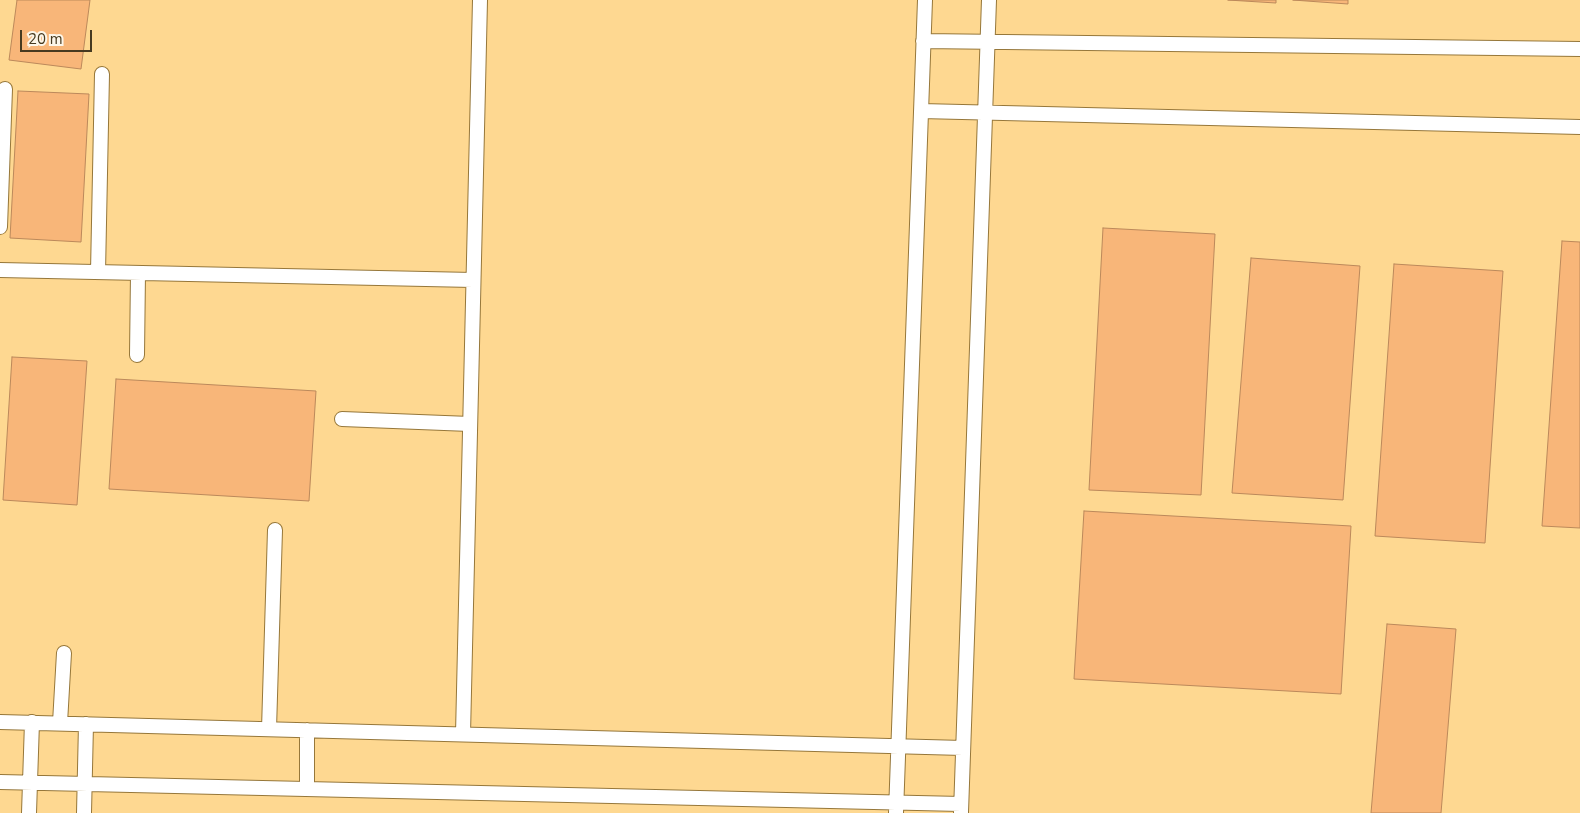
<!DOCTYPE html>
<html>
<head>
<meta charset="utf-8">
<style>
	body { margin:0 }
	#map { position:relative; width:1580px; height:813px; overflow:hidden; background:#fbe7c2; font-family:"Nunito Sans",sans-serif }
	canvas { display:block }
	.scale { position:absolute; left:20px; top:30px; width:72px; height:22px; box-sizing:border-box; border:2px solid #473a20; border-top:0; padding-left:6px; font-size:15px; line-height:18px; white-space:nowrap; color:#473a20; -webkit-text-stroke:4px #fcf6e9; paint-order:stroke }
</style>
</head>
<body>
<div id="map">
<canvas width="1580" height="813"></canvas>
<div class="scale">20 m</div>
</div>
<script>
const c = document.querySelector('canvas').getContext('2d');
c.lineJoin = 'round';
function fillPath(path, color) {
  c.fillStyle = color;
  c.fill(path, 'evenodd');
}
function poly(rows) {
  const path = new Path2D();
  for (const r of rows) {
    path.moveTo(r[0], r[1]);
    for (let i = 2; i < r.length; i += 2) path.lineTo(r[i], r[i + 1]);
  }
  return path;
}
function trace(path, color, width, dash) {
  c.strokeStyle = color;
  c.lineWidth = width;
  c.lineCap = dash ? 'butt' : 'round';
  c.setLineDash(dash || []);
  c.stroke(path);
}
const built = poly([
	[0,0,1580,0,1580,813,0,813]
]);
const building = poly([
	[17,0,90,0,81,69,9,60,17,0],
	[1228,0,1276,0,1276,3,1228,0],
	[1293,0,1348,0,1348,4,1293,0],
	[18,91,89,94,81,242,10,238,18,91],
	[1103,228,1215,234,1201,495,1089,490,1103,228],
	[1562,241,1580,242,1580,528,1542,526,1562,241],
	[1251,258,1360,266,1343,500,1232,493,1251,258],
	[1394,264,1503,271,1485,543,1375,536,1394,264],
	[12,357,87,361,77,505,3,500,12,357],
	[116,379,316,391,309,501,109,489,116,379],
	[1084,511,1351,526,1341,694,1074,679,1084,511],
	[1387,624,1456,629,1441,813,1371,813,1387,624]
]);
const lane = poly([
	[923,41,1580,49],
	[921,111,1580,127],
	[0,227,5,89],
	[0,270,473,280],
	[98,272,102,74],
	[137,355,138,273],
	[342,419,470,424],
	[0,722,963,748],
	[60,723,64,653],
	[269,729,275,530],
	[463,734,480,0],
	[0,782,961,804],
	[307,789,307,730],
	[961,812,989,0],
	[29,813,32,722],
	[84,813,86,724],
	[896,813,925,0]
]);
fillPath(built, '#fed891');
fillPath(building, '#f8b679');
trace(building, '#bc895b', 1);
trace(lane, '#96773a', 16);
trace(lane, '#fff', 14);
</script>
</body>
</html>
